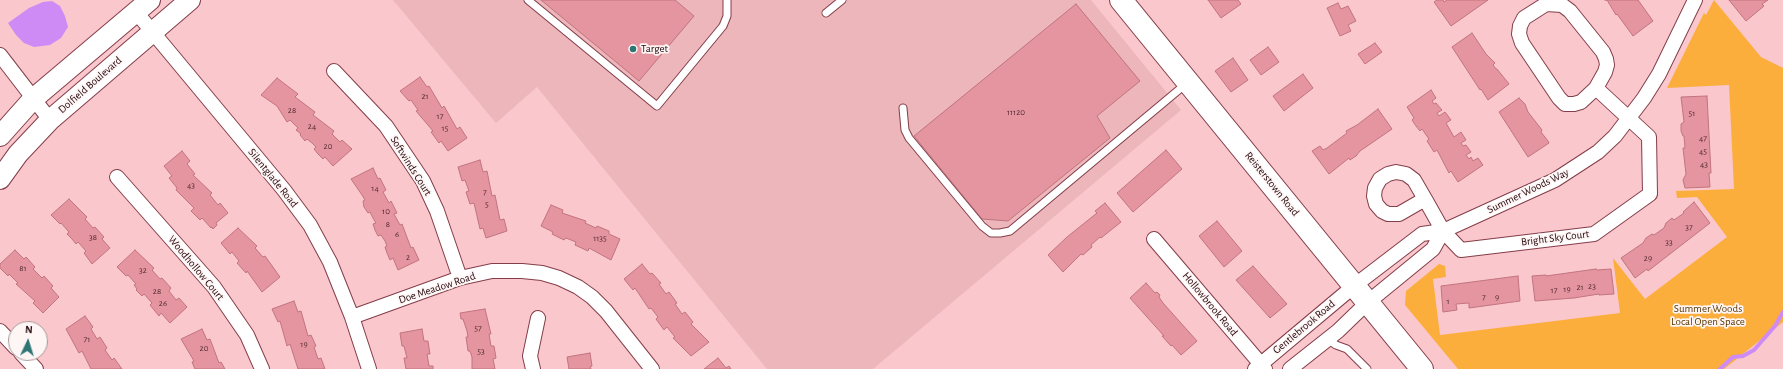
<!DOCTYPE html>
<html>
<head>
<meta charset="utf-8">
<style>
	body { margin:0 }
	#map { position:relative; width:1783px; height:369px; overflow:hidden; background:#fac7cc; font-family:"Alegreya Sans",sans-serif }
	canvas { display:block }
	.north { position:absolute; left:8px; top:321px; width:40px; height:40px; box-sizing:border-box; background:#fef5f5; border:1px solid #a69698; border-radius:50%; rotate:4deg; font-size:11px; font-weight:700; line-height:16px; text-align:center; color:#23070c }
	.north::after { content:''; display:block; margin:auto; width:14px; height:18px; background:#2d7674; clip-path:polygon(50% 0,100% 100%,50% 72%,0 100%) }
</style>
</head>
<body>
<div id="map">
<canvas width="1783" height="369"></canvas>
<div class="north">N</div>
</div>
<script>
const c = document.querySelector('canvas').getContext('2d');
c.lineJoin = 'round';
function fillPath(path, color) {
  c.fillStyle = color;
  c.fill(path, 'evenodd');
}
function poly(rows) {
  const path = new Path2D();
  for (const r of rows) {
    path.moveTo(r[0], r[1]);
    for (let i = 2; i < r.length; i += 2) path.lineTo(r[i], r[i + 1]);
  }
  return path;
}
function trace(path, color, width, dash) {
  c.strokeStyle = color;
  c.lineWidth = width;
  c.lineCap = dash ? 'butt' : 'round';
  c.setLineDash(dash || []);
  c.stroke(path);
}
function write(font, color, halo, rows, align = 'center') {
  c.font = font + ' "Alegreya Sans",sans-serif';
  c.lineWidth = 3.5;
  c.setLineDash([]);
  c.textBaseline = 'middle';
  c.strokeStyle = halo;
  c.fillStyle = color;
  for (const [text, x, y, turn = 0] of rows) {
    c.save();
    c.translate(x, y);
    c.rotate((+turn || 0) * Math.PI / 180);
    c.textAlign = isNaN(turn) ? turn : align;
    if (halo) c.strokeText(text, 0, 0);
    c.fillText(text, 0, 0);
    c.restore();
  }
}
const built = poly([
	[393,0,1091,0,1181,110,873,369,767,369,537,87,496,123]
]);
const green = poly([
	[1714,0,1761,57,1783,68,1783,322,1724,369,1458,369,1405,305,1406,291,1439,264,1445,266,1446,277,1433,279,1440,335,1620,313,1613,258,1645,299,1727,237,1697,197,1677,198,1676,191,1734,189,1729,85,1667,88,1704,13,1706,15]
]);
const water = poly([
	[52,1,60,6,65,16,68,27,61,38,50,45,34,47,24,43,16,35,8,23,29,8,43,2]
]);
const stream = poly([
	[1720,369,1733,357,1743,356,1754,350,1775,326,1783,312]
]);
const building = poly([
	[541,0,675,0,694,16,639,81,541,0],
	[1208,0,1238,0,1241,4,1221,18,1208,0],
	[1437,0,1443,0,1444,2,1447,0,1488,0,1451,26,1434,2,1437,0],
	[1605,0,1638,0,1653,21,1633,36,1617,14,1616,15,1607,0,1605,0],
	[1729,0,1768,0,1762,4,1764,6,1746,21,1729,0],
	[1338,3,1341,9,1348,6,1356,21,1348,25,1351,31,1340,36,1327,8,1338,3],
	[1076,4,1140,81,1097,116,1110,138,1008,221,982,219,914,136,1076,4],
	[1472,33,1486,54,1495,63,1493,65,1496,69,1497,69,1509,84,1488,100,1481,89,1480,90,1452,47,1472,33],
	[1375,43,1382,52,1365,64,1358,54,1375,43],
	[1268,47,1279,62,1261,75,1250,60,1268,47],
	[1233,58,1248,80,1231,92,1215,71,1233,58],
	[1303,74,1313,88,1284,111,1273,96,1303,74],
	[420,77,427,87,429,86,442,108,444,106,457,129,460,127,467,138,448,151,441,141,439,143,431,132,433,131,416,111,418,110,411,100,409,101,400,91,420,77],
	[277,78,298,94,295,97,315,112,313,115,334,131,332,134,340,142,342,140,352,149,333,166,325,157,323,159,318,154,314,149,316,147,312,143,307,139,305,141,300,135,301,134,296,130,298,128,290,120,287,122,277,106,261,95,277,78],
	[1431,90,1436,98,1432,101,1434,104,1436,103,1442,110,1437,113,1439,116,1445,112,1451,120,1446,123,1454,137,1461,132,1466,140,1461,143,1463,146,1466,145,1471,152,1466,155,1469,159,1471,157,1473,161,1478,158,1483,165,1458,182,1451,171,1449,173,1437,150,1434,152,1427,141,1429,139,1422,129,1420,131,1416,126,1412,120,1414,118,1407,107,1431,90],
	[1707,96,1711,173,1709,173,1710,187,1685,188,1683,180,1686,174,1683,148,1685,148,1684,136,1683,136,1681,131,1681,124,1684,122,1681,97,1707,96],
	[1519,98,1525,104,1528,112,1542,130,1541,132,1548,141,1549,143,1528,157,1499,112,1519,98],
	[1378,109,1392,129,1360,151,1356,156,1350,160,1349,158,1329,174,1312,151,1320,146,1323,150,1327,148,1347,133,1346,131,1357,125,1378,109],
	[1166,150,1182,169,1133,212,1117,193,1166,150],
	[182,151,190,161,187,164,195,174,193,175,212,193,210,195,218,205,220,203,228,213,216,223,217,225,213,229,212,227,211,228,202,218,200,220,191,211,194,208,176,190,177,188,169,178,172,176,164,166,182,151],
	[480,160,483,172,487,171,492,196,495,195,500,220,504,219,507,231,486,238,483,228,480,229,474,203,470,204,466,192,469,191,465,180,462,181,458,167,480,160],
	[373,168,378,179,380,178,386,190,383,192,389,203,391,201,397,213,394,214,400,225,402,224,411,248,413,247,419,260,398,270,393,258,390,260,387,253,385,247,387,246,385,241,381,235,378,236,375,230,373,224,376,223,373,218,370,212,368,213,364,207,363,201,365,200,362,195,351,179,373,168],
	[69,199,87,217,85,219,93,228,95,227,104,237,102,239,110,248,92,264,84,253,86,251,78,242,76,244,72,239,67,234,69,232,61,223,60,224,51,215,69,199],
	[1694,202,1710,223,1648,271,1647,269,1635,278,1621,258,1643,243,1646,238,1652,234,1654,235,1664,228,1666,223,1672,218,1674,220,1684,213,1683,212,1694,202],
	[1105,203,1121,222,1101,238,1100,237,1091,245,1092,247,1083,255,1081,254,1063,272,1048,255,1067,237,1097,213,1095,211,1105,203],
	[551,205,563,210,562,213,586,221,585,223,596,228,597,226,609,231,609,234,620,239,611,260,589,248,588,251,575,245,576,242,566,238,564,240,552,234,553,232,541,226,551,205],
	[1217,221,1242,251,1224,267,1199,236,1217,221],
	[238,228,257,246,255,248,263,257,265,256,280,277,262,292,247,271,246,273,237,263,239,261,232,252,230,254,221,243,238,228],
	[15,250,24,259,26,257,35,267,33,269,42,278,44,276,53,286,51,288,59,297,43,313,33,303,35,301,16,284,18,283,9,274,8,276,0,268,0,264,15,250],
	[135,250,154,268,152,270,160,279,162,278,171,288,169,291,176,300,179,298,187,307,170,323,161,313,159,316,150,305,152,303,144,294,142,296,136,290,137,289,134,285,136,284,128,275,126,276,117,267,135,250],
	[642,264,650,274,652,273,661,283,659,284,666,294,669,292,677,303,675,304,682,314,685,312,693,322,691,324,709,342,691,356,673,338,675,337,667,327,664,330,656,319,658,317,651,308,649,309,635,288,633,290,624,279,642,264],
	[1253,266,1287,304,1270,318,1236,280,1253,266],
	[1596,269,1597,270,1611,269,1614,294,1599,295,1599,294,1574,298,1535,301,1532,276,1546,275,1546,276,1596,269],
	[1518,276,1520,301,1469,308,1469,303,1456,304,1457,310,1443,312,1441,286,1518,276],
	[1146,283,1155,293,1157,292,1160,295,1159,297,1163,303,1197,341,1181,355,1172,345,1171,346,1162,336,1164,336,1130,298,1146,283],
	[294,301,298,312,301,311,308,336,311,335,316,346,314,347,318,359,321,358,325,369,298,369,290,344,287,346,280,321,278,322,272,309,294,301],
	[485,309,491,334,489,334,491,346,494,346,496,358,493,359,495,369,472,369,472,357,470,351,468,351,466,337,468,337,467,331,463,319,461,319,460,313,485,309],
	[85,316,93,327,91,329,97,339,100,337,107,348,105,350,112,360,114,358,122,369,91,369,82,351,79,353,66,329,85,316],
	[202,329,207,340,210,339,219,363,221,362,225,369,195,369,192,362,194,361,181,339,202,329],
	[422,329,424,341,428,341,430,354,427,354,429,366,433,366,433,369,406,369,404,358,407,358,404,346,402,346,400,333,422,329],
	[590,353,592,366,590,367,591,369,569,369,567,357,590,353],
	[718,358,726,368,729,366,731,369,704,369,718,358]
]);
const service = poly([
	[528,0,657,106,723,26,727,16,727,0],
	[826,13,842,0],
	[903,108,905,130,909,138,982,226,991,233,1000,233,1010,231,1187,83],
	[1327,339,1336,345,1347,349,1367,369]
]);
const minor = poly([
	[136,12,284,190,310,225,330,262,352,317,369,369],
	[0,55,50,120],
	[334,71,386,126,423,181,437,211,460,278],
	[117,177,214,287,247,335,262,369],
	[1425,199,1414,180,1406,174,1396,172,1388,174,1380,179,1375,188,1374,196,1376,204,1382,211,1388,214,1399,214,1425,199,1443,231,1461,250,1594,234,1650,194,1649,137,1596,88,1581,102,1574,104,1565,104,1559,98,1522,43,1519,34,1520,26,1524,18,1546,4,1562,5,1570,11,1603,52,1606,59,1607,65,1605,72,1596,88],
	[1154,239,1265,369],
	[352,317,460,278,492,271,522,271,542,273,559,278,578,287,592,297,606,311,652,369],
	[0,331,16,348],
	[21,353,36,369],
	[533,369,530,356,538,318],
	[1255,369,1354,286,1422,234,1443,231,1555,180,1598,152,1615,136,1644,98,1659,74,1695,0],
	[1290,369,1338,331,1367,303,1433,249,1443,231]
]);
const secondary = poly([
	[0,136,33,99,150,0],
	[0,179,18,154,50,120,190,0]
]);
const primary = poly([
	[1121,0,1422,369]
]);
const markers = [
	[633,49,4,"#2d7674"]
];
const numberNames = [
	["21",425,96],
	["28",292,110],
	["11120",1016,112],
	["51",1692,113],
	["17",440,116],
	["24",312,126],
	["15",445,128],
	["47",1703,138],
	["20",328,146],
	["45",1703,151],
	["43",1704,164],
	["43",191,185],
	["14",375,188],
	["7",485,192],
	["5",487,204],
	["10",386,211],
	["8",388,224],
	["37",1689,227],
	["6",397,234],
	["38",93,237],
	["1135",600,238],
	["33",1669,242],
	["2",408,257],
	["29",1648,258],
	["81",23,268],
	["32",143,270],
	["23",1592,286],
	["21",1580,287],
	["19",1567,289],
	["17",1554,290],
	["28",157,291],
	["7",1484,297],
	["9",1497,297],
	["1",1448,301],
	["26",163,303],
	["57",478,328],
	["71",87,339],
	["19",304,344],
	["20",204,348],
	["53",481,351]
];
const poiNames = [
	["Target",641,49]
];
const streetNames = [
	["Dolfield Boulevard",90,85,-41],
	["Softwinds Court",411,166,58],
	["Silentglade Road",273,178,51],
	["Reisterstown Road",1272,184,51],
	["Summer Woods Way",1528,191,-26],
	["Bright Sky Court",1555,238,-7],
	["Woodhollow Court",196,268,50],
	["Doe Meadow Road",437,288,-18],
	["Hollowbrook Road",1210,304,50],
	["Gentlebrook Road",1304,327,-40]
];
const parkNames = [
	["Summer Woods",1708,309],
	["Local Open Space",1708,322]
];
fillPath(built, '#ecb6bb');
fillPath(green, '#fcae3d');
fillPath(water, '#ce8bf6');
trace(stream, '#ce8bf6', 4);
fillPath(building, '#e4959f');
trace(building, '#c1747e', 1);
trace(service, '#843e49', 9);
trace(minor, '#843e49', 16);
trace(secondary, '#843e49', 22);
trace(primary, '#843e49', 24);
trace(service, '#fff', 7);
trace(minor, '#fff', 14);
trace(secondary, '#fff', 20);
trace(primary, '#fff', 22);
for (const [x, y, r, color] of markers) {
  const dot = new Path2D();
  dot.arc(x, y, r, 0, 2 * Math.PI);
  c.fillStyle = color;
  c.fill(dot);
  trace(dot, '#fef5f5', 1.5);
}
write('9px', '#532a31', null, numberNames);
write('11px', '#23070c', '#fef5f5', poiNames, 'left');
write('11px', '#23070c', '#fef5f5', streetNames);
write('11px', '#593803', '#fef5f5', parkNames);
</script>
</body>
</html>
